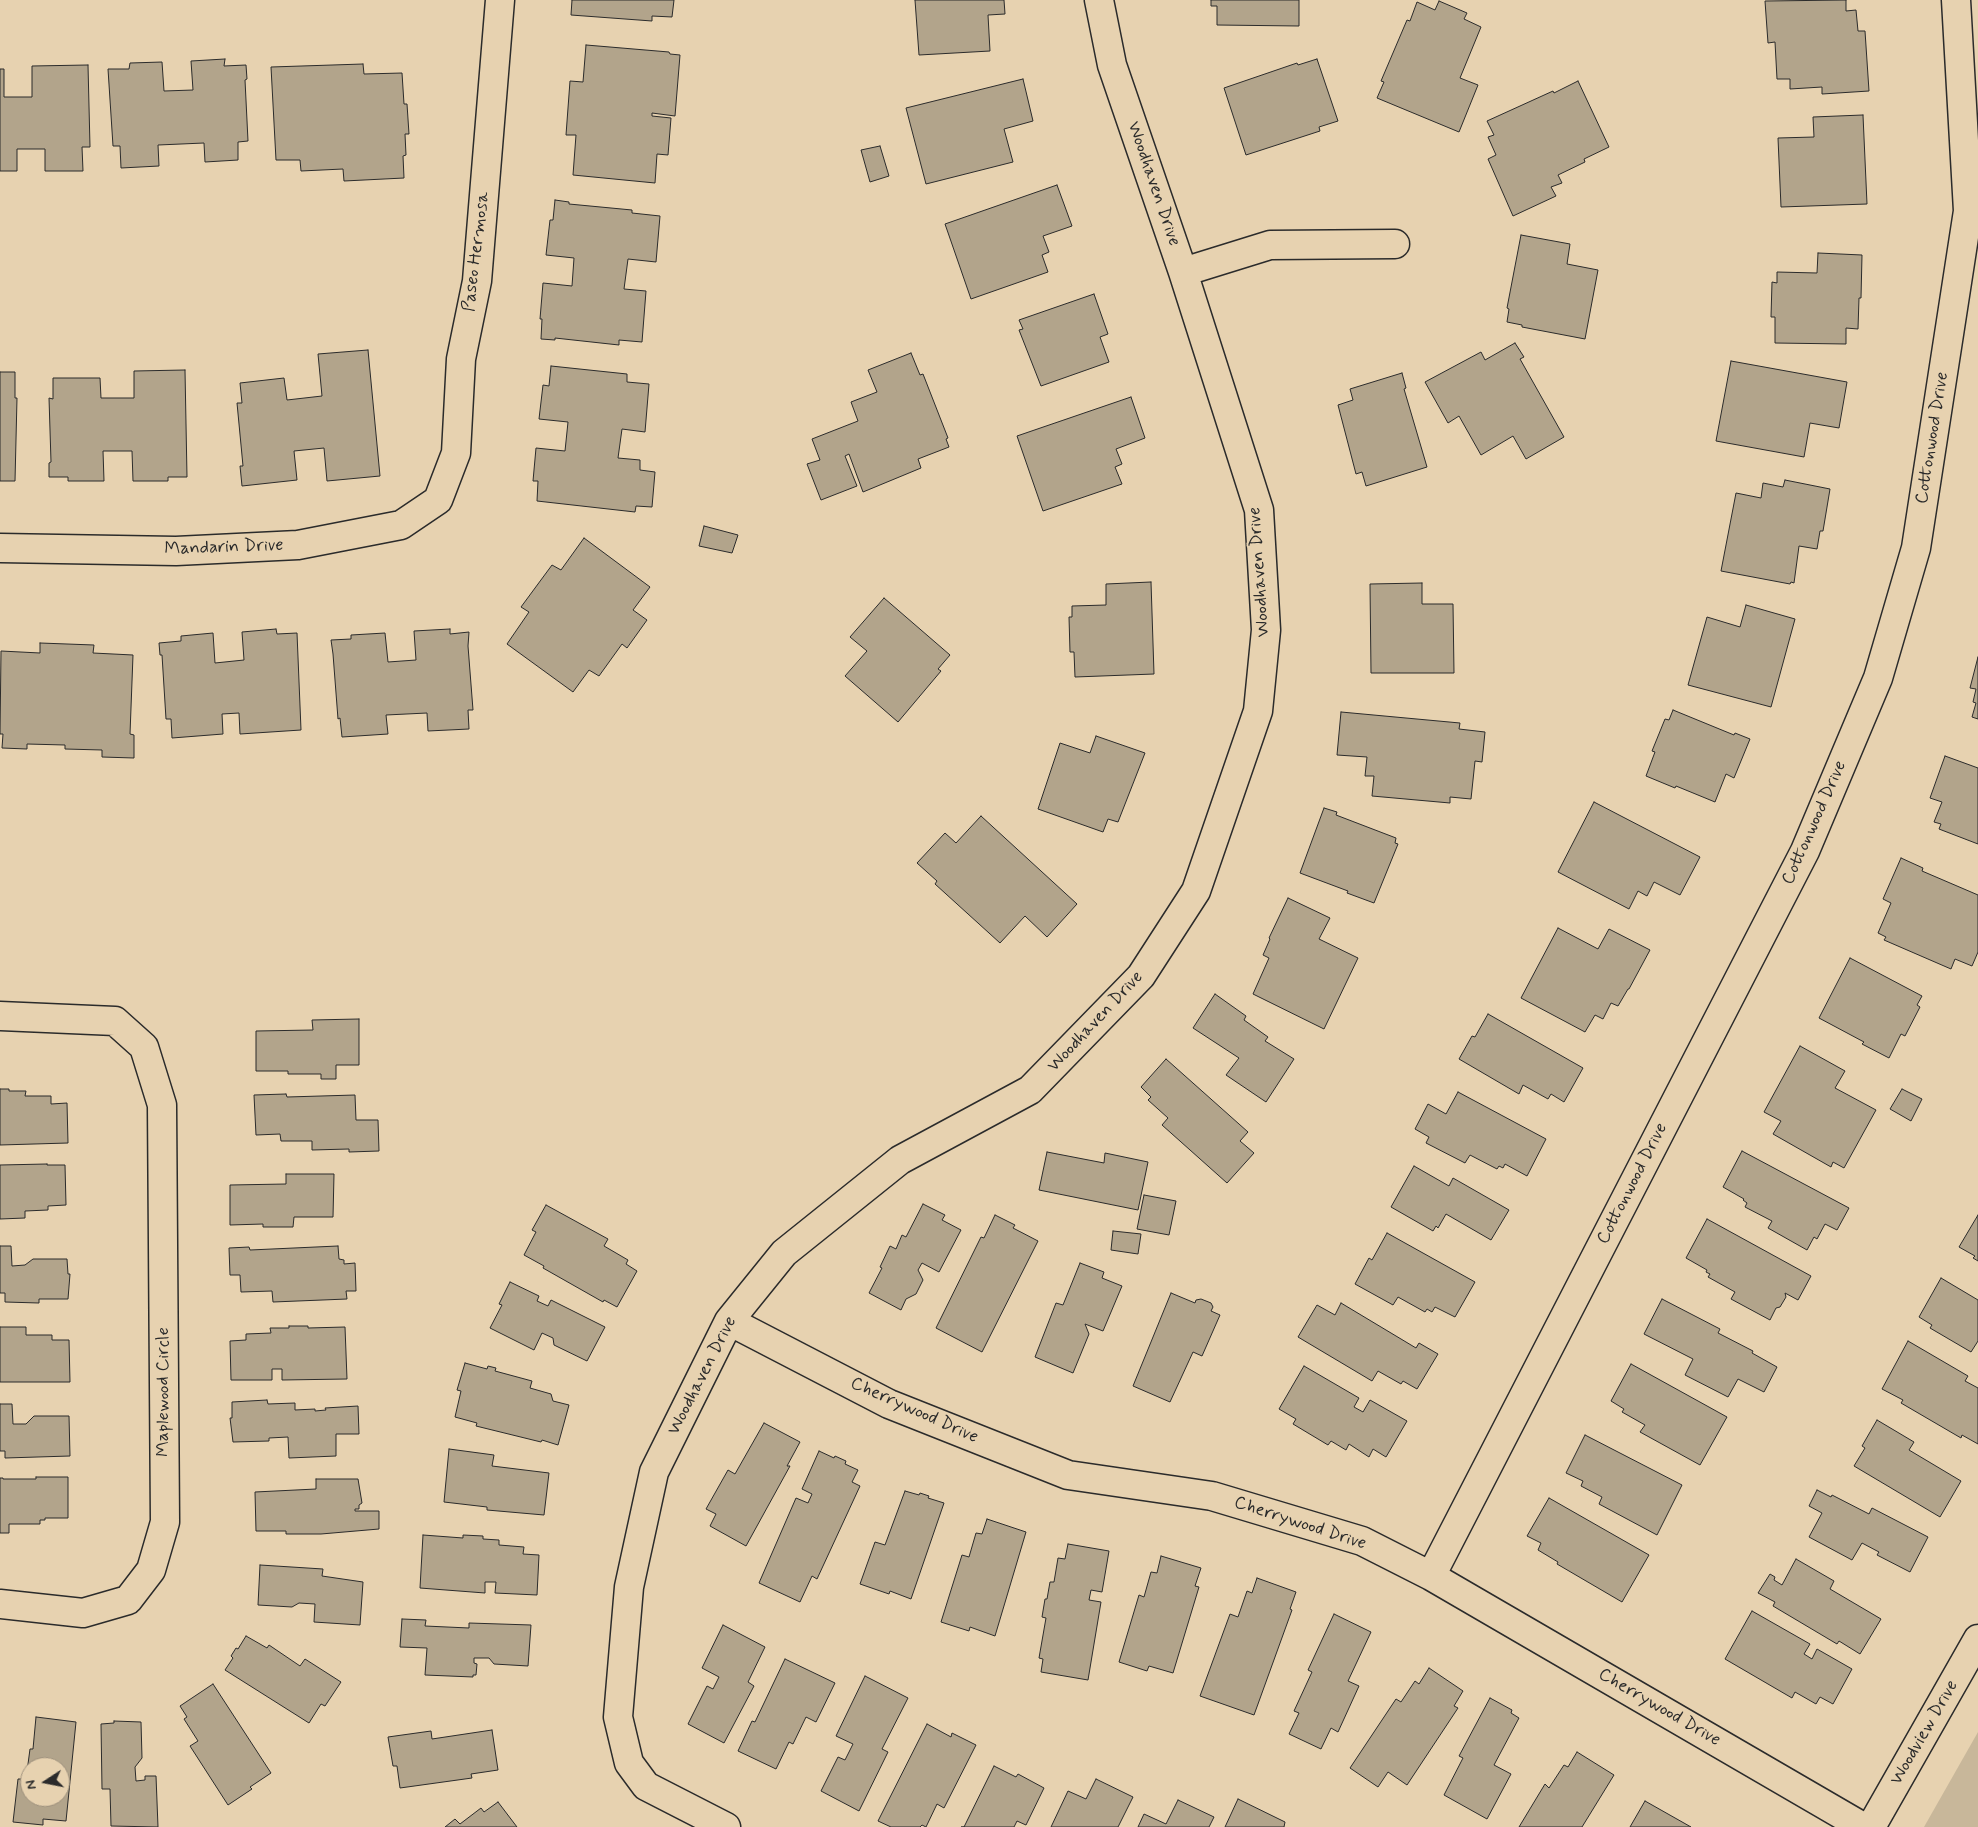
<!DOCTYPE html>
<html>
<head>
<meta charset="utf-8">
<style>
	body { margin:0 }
	#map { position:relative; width:1978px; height:1827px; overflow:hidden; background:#e7d2b0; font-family:Mynerve,sans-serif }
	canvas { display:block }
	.north { position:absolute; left:20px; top:1757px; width:50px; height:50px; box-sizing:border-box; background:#e7d2b0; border:1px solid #9c8f7b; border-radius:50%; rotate:259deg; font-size:14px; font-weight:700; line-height:20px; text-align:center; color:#2b2b2b }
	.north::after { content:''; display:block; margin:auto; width:18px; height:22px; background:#2b2b2b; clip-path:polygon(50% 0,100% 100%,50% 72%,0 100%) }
</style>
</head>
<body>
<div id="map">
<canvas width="1978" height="1827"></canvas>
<div class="north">N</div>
</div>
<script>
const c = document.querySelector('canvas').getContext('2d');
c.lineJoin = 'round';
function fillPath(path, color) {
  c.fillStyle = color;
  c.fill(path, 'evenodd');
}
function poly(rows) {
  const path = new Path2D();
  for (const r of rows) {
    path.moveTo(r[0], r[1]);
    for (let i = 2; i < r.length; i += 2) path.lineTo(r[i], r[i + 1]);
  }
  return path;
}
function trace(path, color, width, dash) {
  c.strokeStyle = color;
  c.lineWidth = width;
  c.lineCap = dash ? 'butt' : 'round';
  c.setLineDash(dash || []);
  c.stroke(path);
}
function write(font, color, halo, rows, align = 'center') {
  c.font = font + ' Mynerve,sans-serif';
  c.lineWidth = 4;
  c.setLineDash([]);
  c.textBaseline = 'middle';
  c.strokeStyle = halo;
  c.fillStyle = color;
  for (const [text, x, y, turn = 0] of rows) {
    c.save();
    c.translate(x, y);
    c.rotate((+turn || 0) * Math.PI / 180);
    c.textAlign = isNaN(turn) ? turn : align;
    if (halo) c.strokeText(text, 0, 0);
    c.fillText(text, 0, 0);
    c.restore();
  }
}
const green = poly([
	[1978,1732,1978,1827,1924,1827]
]);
const building = poly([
	[572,0,674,0,672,17,652,16,652,21,571,15,572,0],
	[915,0,1004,0,1005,14,988,15,990,51,919,55,915,0],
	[1211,0,1299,0,1299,26,1217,25,1217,6,1211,6,1211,0],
	[1846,0,1846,11,1856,10,1858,31,1865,31,1869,91,1822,94,1822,87,1790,89,1790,79,1777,79,1775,42,1768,43,1765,1,1846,0],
	[1439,1,1467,13,1464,19,1481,27,1460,78,1478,85,1459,132,1377,98,1384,82,1381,81,1407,20,1410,21,1417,2,1435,10,1439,1],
	[586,45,669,52,670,54,680,55,675,116,652,113,652,116,671,118,668,155,657,154,655,183,573,175,576,135,566,135,570,81,583,82,586,45],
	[225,59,224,66,246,65,247,79,245,80,248,141,238,142,238,160,205,162,204,143,158,145,159,166,121,168,120,146,113,146,108,69,129,69,130,63,162,62,164,91,193,90,191,61,225,59],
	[1317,59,1338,121,1319,127,1320,131,1246,155,1224,88,1297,63,1298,65,1317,59],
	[363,64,364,74,402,73,404,104,407,104,409,134,405,134,406,155,403,156,404,178,344,181,343,169,301,171,300,160,276,160,271,67,363,64],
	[88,65,90,147,82,147,83,171,45,171,45,149,17,149,17,171,0,171,0,69,4,69,4,97,32,97,32,66,88,65],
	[1023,79,1033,121,1004,129,1013,162,926,184,906,108,1023,79],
	[1578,81,1609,147,1584,159,1585,162,1558,175,1562,183,1551,187,1556,196,1513,216,1488,159,1496,155,1488,137,1494,135,1487,121,1553,91,1554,93,1578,81],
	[1863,115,1867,204,1781,207,1778,138,1814,137,1813,117,1863,115],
	[880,146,889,176,870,182,861,150,880,146],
	[1057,185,1072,226,1043,236,1049,252,1042,255,1048,272,971,299,945,224,1057,185],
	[555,200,569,202,569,204,632,210,632,213,660,216,656,262,628,259,624,289,646,291,642,342,619,340,619,345,555,338,555,340,541,339,542,319,540,319,543,283,572,286,574,258,546,255,550,220,553,220,555,200],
	[1521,235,1570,244,1567,264,1598,270,1585,339,1522,327,1522,325,1507,322,1509,309,1507,308,1521,235],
	[1818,253,1862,255,1861,298,1859,298,1858,329,1846,328,1846,344,1775,343,1775,317,1771,317,1772,282,1777,283,1777,272,1817,273,1818,253],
	[1094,294,1108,334,1100,337,1109,362,1041,386,1019,330,1023,329,1019,320,1094,294],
	[1515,343,1524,357,1520,359,1564,437,1526,459,1513,436,1481,455,1459,416,1448,423,1425,382,1481,352,1485,360,1515,343],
	[368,350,380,476,327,481,324,448,294,451,297,480,242,486,240,466,243,466,237,403,242,403,240,383,284,378,287,400,322,396,318,354,368,350],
	[911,353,920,375,923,374,948,438,946,439,949,447,918,459,921,468,863,492,849,454,845,456,857,486,821,500,807,464,820,460,812,439,858,421,851,402,877,392,868,370,911,353],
	[1731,361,1847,382,1839,428,1810,423,1804,457,1716,441,1731,361],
	[551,366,627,374,627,382,649,384,645,432,622,429,618,458,640,460,640,470,655,472,652,507,636,506,635,512,537,501,538,481,533,481,536,448,565,451,568,422,539,419,543,385,549,386,551,366],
	[185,370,187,477,168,477,168,481,133,481,132,451,103,451,104,481,68,481,68,477,49,477,49,463,51,462,49,398,53,399,53,378,100,378,101,398,134,398,134,371,185,370],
	[0,372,15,372,15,398,17,398,15,481,0,481,0,372],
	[1402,373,1406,388,1404,389,1427,467,1366,486,1362,472,1356,474,1338,405,1353,400,1350,389,1402,373],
	[1131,397,1145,438,1116,449,1122,464,1115,467,1122,484,1043,511,1017,436,1131,397],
	[1785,480,1830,489,1823,531,1820,531,1817,549,1799,546,1794,583,1791,582,1790,584,1721,571,1736,493,1761,498,1763,483,1783,487,1785,480],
	[704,526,738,535,732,553,699,546,704,526],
	[584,538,650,587,633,610,647,620,627,648,622,644,599,676,589,670,573,692,507,644,529,612,521,607,552,565,561,570,584,538],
	[1151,582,1154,674,1075,677,1074,652,1070,652,1069,617,1072,617,1072,606,1106,605,1106,584,1151,582],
	[1422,583,1422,604,1453,604,1454,673,1371,673,1370,584,1422,583],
	[884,598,950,655,938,669,941,671,898,722,845,676,867,651,850,637,884,598],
	[1746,605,1795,619,1771,707,1688,685,1707,617,1740,627,1746,605],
	[276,629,277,634,297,633,301,730,240,734,239,713,222,714,223,734,172,738,171,719,166,719,162,655,160,655,159,643,181,641,181,636,213,633,215,663,244,660,242,632,276,629],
	[450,629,450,634,469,632,468,646,473,710,468,710,469,729,428,731,427,713,386,715,388,734,342,737,340,718,338,719,333,654,331,640,351,639,351,635,385,633,388,662,416,660,414,631,450,629],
	[40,643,94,645,93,653,133,655,130,734,134,735,134,758,102,757,102,750,65,749,65,745,27,744,27,749,2,748,3,734,0,734,1,651,40,653,40,643],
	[1978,657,1978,719,1972,717,1976,703,1973,702,1976,689,1970,688,1978,657],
	[1673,710,1734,735,1735,733,1750,739,1734,778,1726,774,1715,802,1676,786,1675,788,1646,776,1655,752,1652,751,1665,719,1669,720,1673,710],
	[1341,712,1460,723,1459,729,1485,732,1482,762,1475,761,1471,799,1450,797,1450,803,1372,796,1374,776,1365,776,1367,757,1337,755,1341,712],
	[1096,736,1145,753,1118,822,1108,819,1103,832,1038,809,1060,743,1090,753,1096,736],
	[1945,756,1978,768,1978,844,1939,829,1941,824,1934,822,1942,802,1930,798,1945,756],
	[1594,802,1700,857,1680,895,1654,882,1647,896,1638,891,1629,909,1558,872,1594,802],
	[1324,808,1337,812,1336,815,1396,838,1395,843,1398,844,1374,903,1347,893,1348,891,1300,873,1324,808],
	[981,816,1077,904,1047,937,1025,916,1000,943,935,884,937,881,917,863,945,833,956,843,981,816],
	[1901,858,1923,868,1922,871,1978,895,1978,952,1972,966,1955,959,1951,969,1884,940,1886,937,1878,933,1891,903,1883,899,1901,858],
	[1288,898,1330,918,1319,939,1358,958,1324,1029,1253,994,1269,958,1263,955,1270,939,1269,938,1288,898],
	[1558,928,1598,949,1609,929,1650,950,1629,989,1628,989,1618,1006,1611,1003,1603,1019,1595,1015,1585,1032,1521,998,1558,928],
	[1850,958,1922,996,1917,1005,1920,1007,1905,1036,1901,1034,1889,1058,1862,1044,1864,1042,1819,1018,1850,958],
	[1215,994,1246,1016,1244,1020,1268,1037,1265,1041,1294,1059,1266,1102,1226,1075,1239,1058,1193,1028,1215,994],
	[1488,1014,1583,1068,1564,1102,1551,1094,1548,1099,1523,1085,1519,1094,1459,1059,1472,1036,1475,1037,1488,1014],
	[359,1019,359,1065,336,1065,336,1079,321,1079,321,1074,288,1074,288,1071,256,1071,256,1031,313,1030,312,1020,359,1019],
	[1800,1046,1845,1071,1835,1088,1876,1110,1844,1168,1833,1162,1831,1167,1773,1134,1781,1121,1764,1112,1800,1046],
	[1166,1059,1248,1132,1240,1141,1254,1153,1227,1183,1162,1125,1168,1118,1148,1100,1151,1097,1141,1087,1166,1059],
	[0,1089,9,1089,9,1091,26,1091,25,1096,51,1096,51,1104,67,1103,68,1143,0,1145,0,1089],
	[1902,1089,1922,1099,1911,1121,1890,1109,1902,1089],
	[1458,1092,1546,1139,1527,1176,1505,1164,1503,1168,1499,1166,1497,1169,1470,1155,1465,1163,1426,1143,1429,1137,1415,1129,1428,1104,1446,1114,1458,1092],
	[286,1094,287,1097,355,1095,356,1120,378,1120,379,1151,349,1152,349,1149,312,1150,312,1141,281,1141,280,1134,256,1135,254,1095,286,1094],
	[1742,1151,1849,1208,1837,1230,1825,1224,1817,1239,1814,1237,1807,1250,1768,1228,1772,1221,1745,1207,1747,1203,1743,1200,1744,1199,1723,1187,1742,1151],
	[1047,1152,1104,1163,1105,1153,1148,1162,1138,1210,1039,1190,1047,1152],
	[47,1164,47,1165,65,1165,66,1205,48,1206,48,1210,25,1211,25,1218,0,1219,0,1165,47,1164],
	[1414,1166,1449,1186,1453,1178,1509,1210,1491,1240,1446,1214,1438,1228,1436,1226,1433,1231,1391,1207,1414,1166],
	[286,1174,334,1174,333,1217,294,1217,293,1227,263,1227,263,1224,230,1225,230,1185,286,1184,286,1174],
	[1144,1195,1176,1201,1169,1235,1137,1229,1144,1195],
	[923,1204,945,1215,942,1220,961,1230,939,1272,922,1263,918,1270,923,1280,916,1294,906,1299,901,1310,869,1293,882,1268,880,1267,890,1246,896,1249,902,1235,906,1237,923,1204],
	[546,1205,608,1239,604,1246,628,1260,626,1264,637,1271,617,1307,604,1300,603,1302,543,1268,544,1266,524,1255,536,1232,532,1230,546,1205],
	[995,1215,1015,1225,1013,1228,1038,1241,982,1352,936,1328,981,1237,984,1238,995,1215],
	[1978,1215,1978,1261,1973,1258,1975,1256,1959,1247,1978,1215],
	[1707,1219,1811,1276,1798,1300,1785,1293,1786,1297,1780,1307,1776,1308,1770,1320,1731,1299,1735,1292,1708,1277,1710,1274,1706,1272,1707,1270,1686,1258,1707,1219],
	[1113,1231,1141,1234,1138,1254,1111,1250,1113,1231],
	[1387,1233,1475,1282,1455,1317,1435,1307,1432,1312,1427,1309,1425,1312,1398,1297,1393,1305,1355,1284,1369,1258,1372,1260,1387,1233],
	[0,1246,11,1246,12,1266,25,1265,33,1259,67,1259,68,1274,70,1274,68,1299,39,1299,39,1303,5,1302,5,1293,0,1293,0,1246],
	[338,1246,339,1259,344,1260,344,1264,355,1263,356,1291,346,1291,347,1299,273,1302,272,1291,241,1292,240,1275,230,1275,229,1248,249,1247,250,1250,338,1246],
	[1080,1263,1104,1272,1102,1278,1122,1286,1103,1331,1085,1324,1089,1334,1073,1373,1035,1357,1056,1303,1063,1305,1080,1263],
	[1941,1278,1978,1300,1978,1341,1971,1352,1930,1328,1932,1325,1919,1317,1941,1278],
	[510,1282,539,1296,537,1301,548,1306,551,1300,605,1327,587,1361,554,1345,553,1338,542,1333,534,1350,490,1328,502,1305,499,1304,510,1282],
	[1171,1293,1195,1303,1196,1300,1201,1299,1211,1303,1213,1307,1211,1311,1220,1315,1202,1356,1193,1352,1170,1402,1133,1386,1171,1293],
	[1662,1299,1720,1329,1718,1333,1753,1351,1752,1353,1777,1367,1764,1392,1738,1379,1728,1397,1685,1375,1693,1359,1644,1334,1662,1299],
	[1341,1303,1416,1348,1419,1343,1438,1354,1417,1389,1403,1381,1401,1384,1378,1371,1372,1381,1298,1337,1317,1305,1335,1315,1341,1303],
	[289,1326,308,1326,308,1328,345,1327,347,1379,282,1380,282,1369,272,1369,272,1380,231,1380,230,1341,246,1340,246,1334,271,1333,270,1328,289,1328,289,1326],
	[0,1327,26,1327,26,1335,52,1335,52,1340,69,1340,70,1382,0,1382,0,1327],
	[1908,1341,1968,1376,1965,1381,1978,1388,1978,1444,1962,1435,1961,1438,1901,1403,1903,1400,1882,1389,1908,1341],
	[465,1363,487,1369,488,1366,496,1368,495,1371,532,1381,530,1388,551,1394,553,1401,569,1405,558,1445,542,1440,541,1442,476,1426,477,1423,455,1417,461,1391,457,1390,465,1363],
	[1631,1364,1727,1417,1700,1465,1640,1432,1645,1425,1622,1412,1624,1409,1611,1401,1631,1364],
	[1304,1366,1359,1398,1354,1407,1363,1412,1370,1400,1407,1421,1386,1457,1373,1449,1369,1457,1349,1444,1346,1450,1331,1441,1328,1445,1293,1424,1296,1419,1279,1409,1304,1366],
	[267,1400,268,1404,295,1403,295,1410,315,1409,315,1411,326,1410,325,1408,358,1406,359,1434,336,1434,336,1456,289,1458,288,1437,269,1438,269,1441,233,1442,230,1418,232,1418,232,1402,267,1400],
	[0,1404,12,1404,13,1424,26,1424,34,1416,69,1416,70,1456,5,1458,5,1451,0,1451,0,1404],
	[1877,1420,1914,1442,1909,1450,1961,1481,1940,1517,1854,1466,1865,1448,1862,1446,1877,1420],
	[764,1423,800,1442,787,1466,790,1466,746,1546,710,1526,716,1514,706,1509,728,1470,735,1474,764,1423],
	[1585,1435,1682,1485,1657,1535,1599,1504,1602,1497,1581,1486,1583,1481,1566,1473,1585,1435],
	[449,1449,494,1455,492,1466,549,1473,544,1515,487,1510,487,1507,444,1502,449,1449],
	[819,1451,834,1458,835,1456,846,1461,845,1464,858,1470,852,1482,860,1486,817,1579,812,1576,800,1602,759,1583,796,1498,808,1503,812,1494,802,1489,819,1451],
	[36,1477,68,1477,68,1518,45,1518,45,1520,40,1520,40,1524,9,1524,9,1533,0,1533,0,1478,3,1478,3,1479,36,1479,36,1477],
	[316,1479,358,1479,362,1503,359,1505,359,1509,355,1509,355,1511,379,1511,379,1529,321,1534,286,1534,286,1531,256,1531,255,1492,316,1489,316,1479],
	[1817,1490,1831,1497,1832,1495,1869,1514,1872,1508,1928,1537,1910,1572,1877,1555,1879,1552,1862,1543,1852,1560,1809,1537,1822,1513,1809,1506,1817,1490],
	[905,1491,919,1495,920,1493,929,1496,928,1498,944,1503,911,1599,890,1591,889,1594,860,1584,875,1542,885,1545,905,1491],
	[1549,1498,1649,1555,1622,1602,1557,1564,1558,1562,1538,1550,1541,1543,1527,1536,1549,1498],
	[987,1519,1026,1532,995,1636,970,1627,969,1631,941,1622,962,1555,969,1557,976,1533,982,1534,987,1519],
	[423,1535,463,1538,463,1535,483,1536,483,1539,499,1540,499,1545,524,1547,523,1554,539,1555,537,1595,495,1593,496,1582,485,1582,485,1593,420,1588,423,1535],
	[1068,1544,1109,1551,1102,1592,1091,1590,1089,1600,1101,1602,1088,1680,1041,1672,1043,1659,1039,1658,1046,1618,1042,1617,1045,1599,1047,1599,1050,1582,1054,1582,1058,1558,1065,1559,1068,1544],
	[1161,1556,1201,1568,1195,1586,1199,1587,1173,1673,1149,1666,1147,1671,1119,1662,1139,1595,1144,1597,1151,1572,1157,1573,1161,1556],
	[1796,1559,1834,1581,1830,1589,1881,1619,1860,1654,1839,1641,1837,1644,1773,1606,1775,1602,1758,1593,1770,1574,1775,1577,1774,1580,1782,1585,1796,1559],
	[260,1565,323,1569,322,1576,363,1582,360,1625,314,1622,315,1604,299,1603,292,1607,258,1605,260,1565],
	[1257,1578,1296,1592,1290,1609,1292,1610,1254,1715,1200,1696,1230,1614,1238,1617,1247,1591,1252,1593,1257,1578],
	[1752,1611,1810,1644,1804,1654,1812,1659,1817,1649,1852,1669,1833,1704,1820,1697,1816,1704,1795,1692,1792,1698,1725,1659,1752,1611],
	[1334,1614,1371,1632,1348,1681,1359,1686,1338,1732,1331,1728,1321,1749,1289,1734,1299,1713,1294,1711,1312,1672,1308,1670,1334,1614],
	[402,1619,426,1620,425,1626,469,1628,469,1623,531,1625,528,1666,494,1664,489,1658,474,1658,474,1663,477,1664,476,1675,473,1675,473,1677,425,1675,427,1648,400,1647,402,1619],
	[723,1625,765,1647,748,1682,754,1686,724,1743,688,1724,707,1686,713,1689,719,1677,702,1668,723,1625],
	[246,1636,267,1648,269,1645,300,1666,305,1659,341,1682,325,1706,321,1704,309,1723,225,1670,233,1658,231,1656,236,1648,238,1649,246,1636],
	[785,1659,835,1683,816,1722,806,1717,793,1744,789,1742,776,1769,738,1751,752,1721,755,1722,785,1659],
	[1429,1668,1463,1691,1454,1706,1458,1708,1407,1785,1388,1772,1378,1787,1350,1768,1396,1699,1401,1702,1415,1681,1419,1684,1429,1668],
	[865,1676,908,1698,882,1749,888,1752,859,1811,821,1791,838,1757,845,1760,853,1744,836,1736,865,1676],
	[213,1684,271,1773,250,1787,252,1789,228,1805,190,1746,198,1741,184,1719,187,1717,180,1706,213,1684],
	[1490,1698,1512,1710,1511,1713,1519,1718,1494,1765,1511,1774,1487,1819,1444,1795,1463,1758,1459,1756,1490,1698],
	[36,1717,76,1722,66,1821,43,1819,43,1825,13,1822,18,1779,26,1779,30,1749,33,1749,36,1717],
	[30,1767,60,1767,60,1797,30,1797,30,1767],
	[114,1721,141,1722,142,1758,135,1767,136,1781,145,1780,145,1776,156,1776,158,1827,111,1826,110,1789,102,1789,101,1724,114,1723,114,1721],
	[927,1724,951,1737,952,1733,976,1745,944,1808,937,1804,926,1827,922,1825,920,1827,891,1827,878,1821,927,1724],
	[492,1730,498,1770,471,1774,472,1778,400,1788,397,1766,393,1766,388,1737,431,1731,432,1739,492,1730],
	[1577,1752,1614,1775,1582,1827,1519,1827,1545,1784,1549,1788,1564,1765,1568,1767,1577,1752],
	[994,1766,1016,1777,1018,1774,1044,1788,1026,1825,1017,1821,1014,1827,961,1827,964,1827,994,1766],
	[1096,1779,1133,1797,1118,1827,1051,1827,1068,1791,1086,1799,1096,1779],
	[1238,1799,1285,1822,1284,1827,1225,1827,1238,1799],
	[1178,1800,1214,1817,1209,1827,1138,1827,1144,1814,1166,1824,1178,1800],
	[1645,1801,1691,1827,1630,1827,1645,1801],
	[498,1802,517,1827,445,1827,455,1819,460,1824,481,1808,484,1812,498,1802]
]);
const minor = poly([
	[1183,272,1270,245,1395,244],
	[0,548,176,551,298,545,401,525,438,500,456,453,461,359,477,281,500,0],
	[0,1016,115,1021,144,1047,162,1105,165,1522,151,1570,128,1600,83,1613,0,1604],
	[729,1321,889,1404,1068,1475,1212,1496,1362,1541,1431,1576,1863,1827],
	[1431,1576,1805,851,1878,678,1916,548,1968,211,1956,0],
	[726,1827,646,1786,629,1763,618,1717,629,1587,654,1472,729,1321,784,1253,900,1160,1030,1090,1141,976,1196,891,1258,711,1266,630,1259,510,1183,272,1112,65,1099,0],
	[1871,1827,1978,1639]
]);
const streetNames = [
	["Woodhaven Drive",1153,184,71],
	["Paseo Hermosa",477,252,-83],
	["Cottonwood Drive",1933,438,-81],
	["Mandarin Drive",224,548,-2],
	["Woodhaven Drive",1260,572,-94],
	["Cottonwood Drive",1815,823,-66],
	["Woodhaven Drive",1096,1022,-47],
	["Cottonwood Drive",1633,1184,-63],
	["Woodhaven Drive",703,1376,-63],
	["Maplewood Circle",164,1392,-90],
	["Cherrywood Drive",914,1411,24],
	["Cherrywood Drive",1300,1524,18],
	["Cherrywood Drive",1659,1708,30],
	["Woodview Drive",1925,1733,-60]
];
fillPath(green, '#c8b79a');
fillPath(building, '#b2a48b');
trace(building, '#2b2b2b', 1);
trace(minor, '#2b2b2b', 31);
trace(minor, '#e7d2b0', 28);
write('18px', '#2b2b2b', '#e7d2b0', streetNames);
</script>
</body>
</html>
